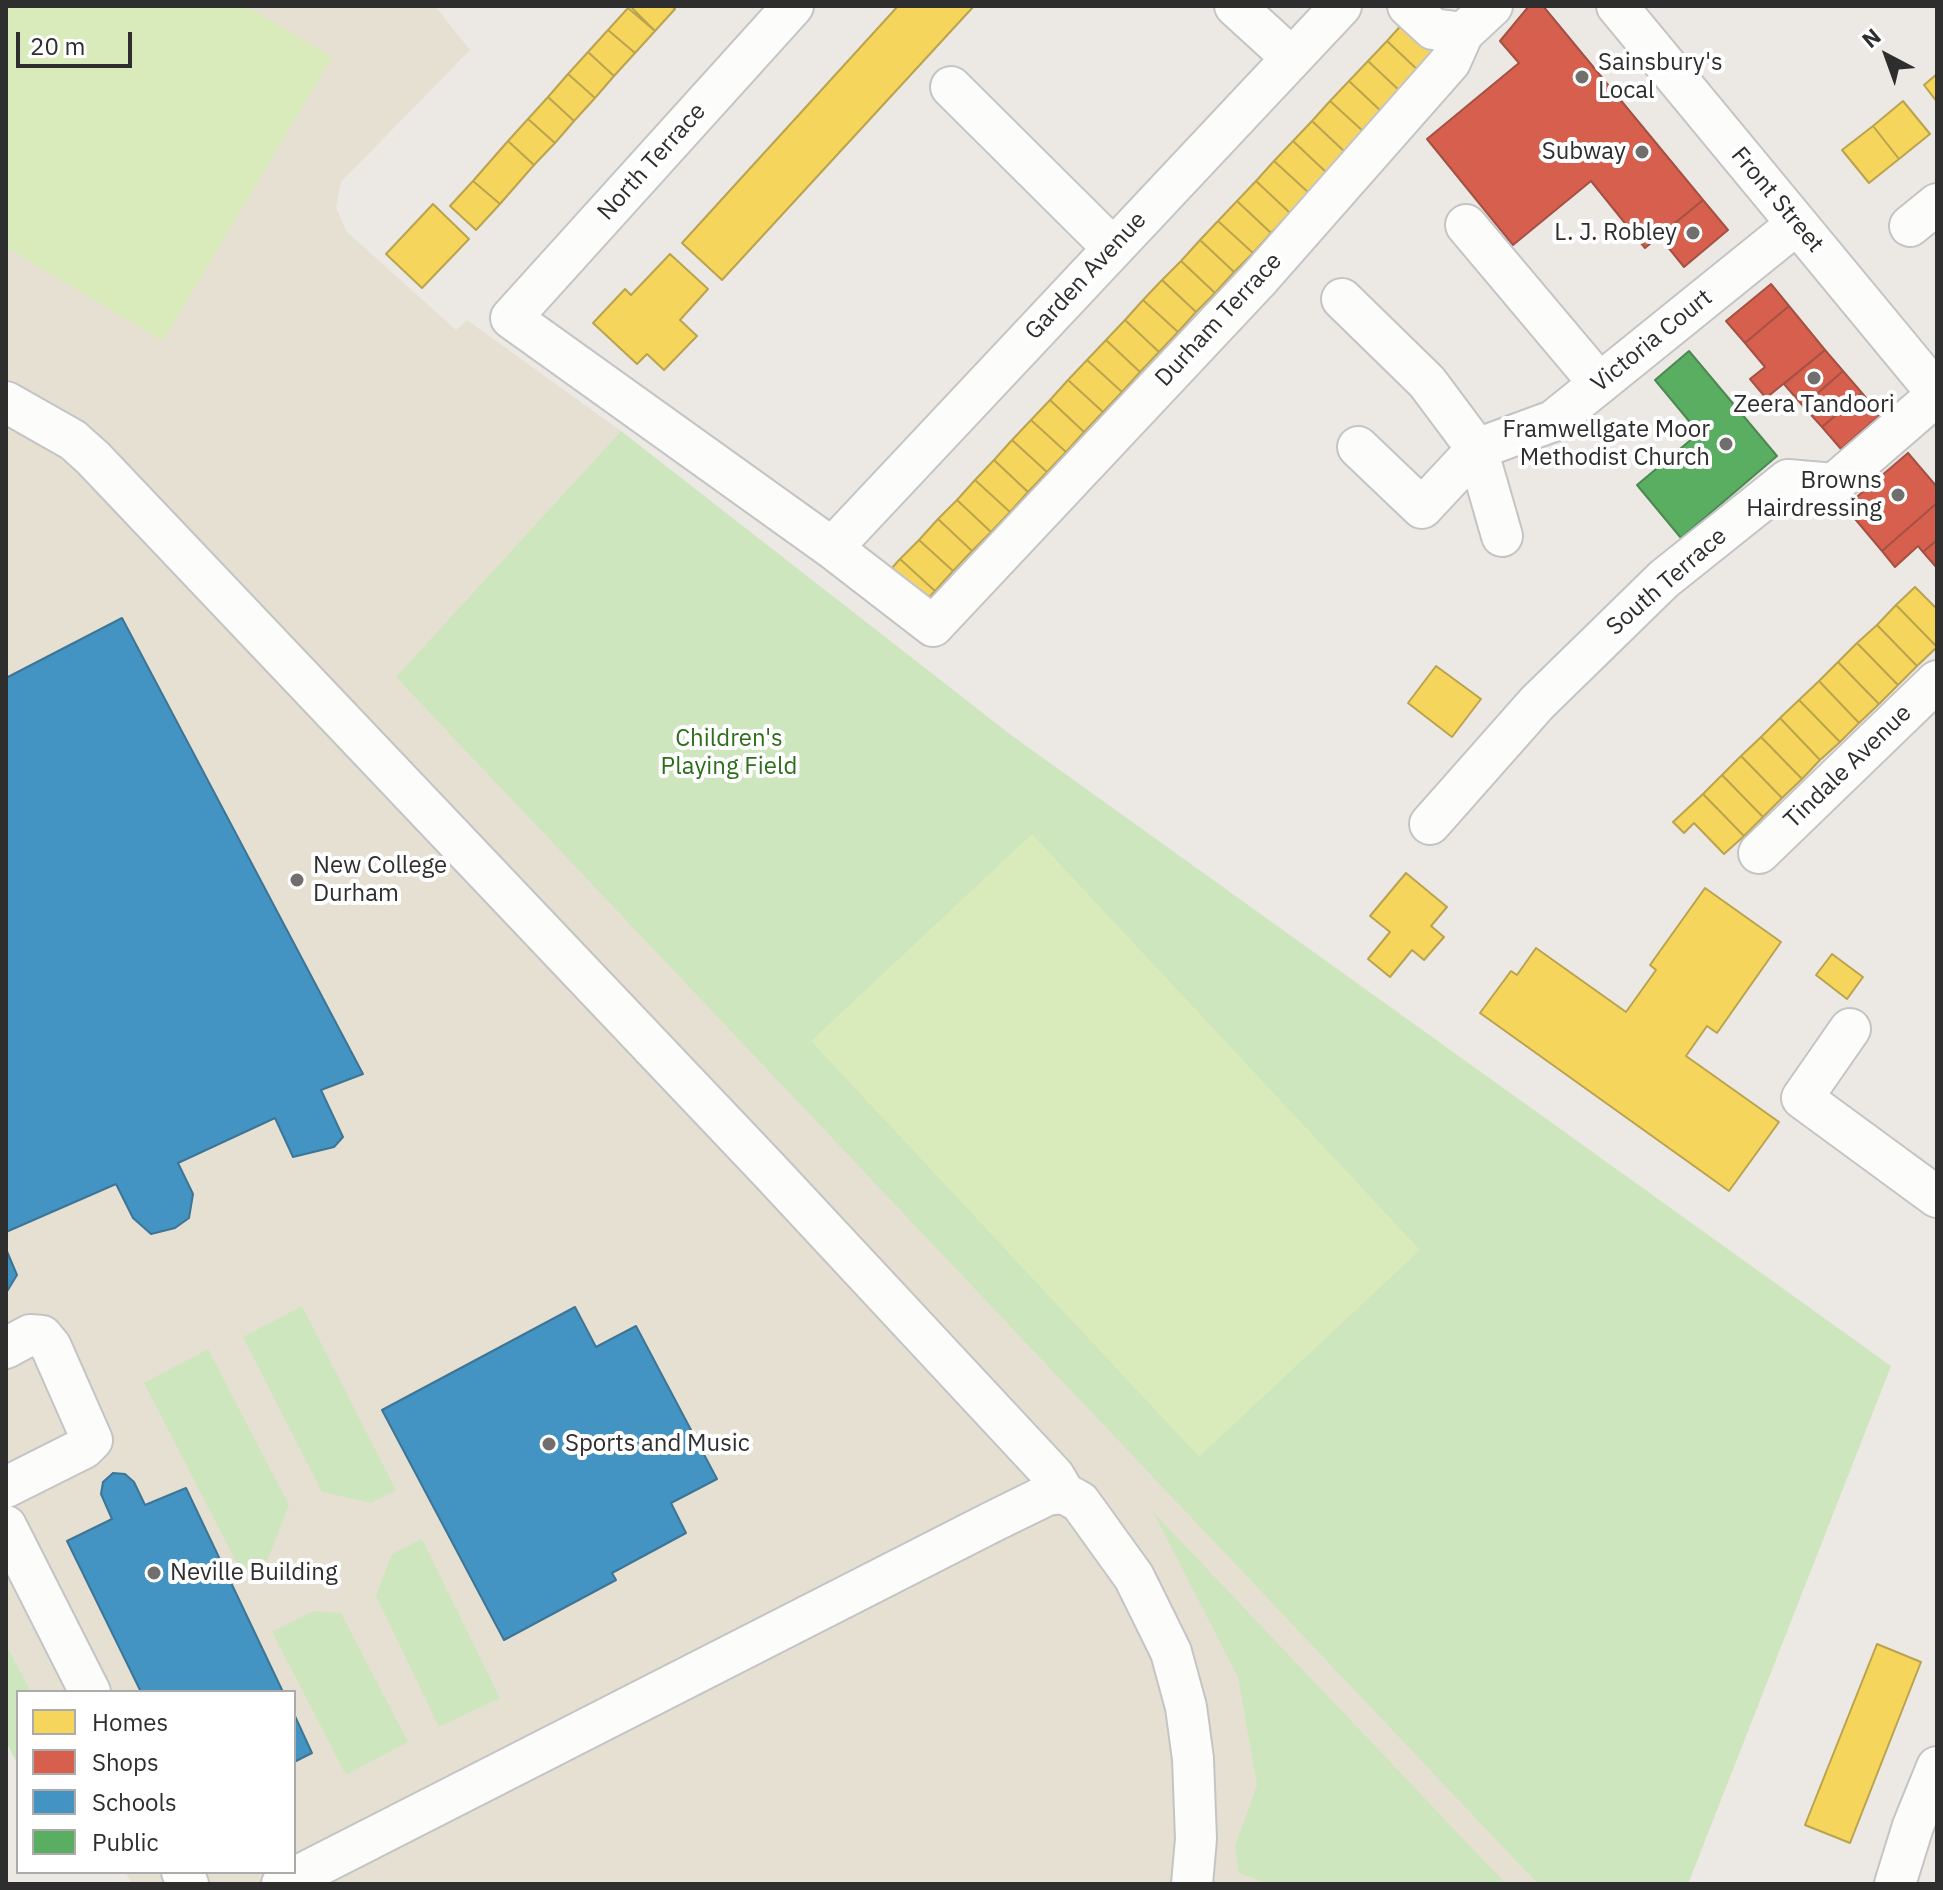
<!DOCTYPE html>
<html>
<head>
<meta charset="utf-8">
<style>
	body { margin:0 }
	#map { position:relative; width:1943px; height:1890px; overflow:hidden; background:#ece8e4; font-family:"IBM Plex Sans",sans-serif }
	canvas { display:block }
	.frame { position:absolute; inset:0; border:8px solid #2e2e2e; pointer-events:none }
	.legend { position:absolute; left:16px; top:1690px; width:280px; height:184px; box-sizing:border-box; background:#fff; border:2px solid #ababab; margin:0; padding:10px 14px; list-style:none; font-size:24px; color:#2e2e2e }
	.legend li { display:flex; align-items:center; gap:16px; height:40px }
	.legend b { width:40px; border:2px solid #ababab }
	.north { position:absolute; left:1847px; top:16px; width:80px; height:80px; -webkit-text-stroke:6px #fff; paint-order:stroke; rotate:319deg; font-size:22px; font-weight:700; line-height:32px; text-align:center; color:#2e2e2e }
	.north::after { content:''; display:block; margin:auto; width:28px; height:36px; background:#2e2e2e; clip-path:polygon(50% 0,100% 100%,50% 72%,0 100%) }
	.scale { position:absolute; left:16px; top:32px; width:116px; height:36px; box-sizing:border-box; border:4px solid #2e2e2e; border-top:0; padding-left:10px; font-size:24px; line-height:28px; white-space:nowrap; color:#2e2e2e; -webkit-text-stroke:6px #fff; paint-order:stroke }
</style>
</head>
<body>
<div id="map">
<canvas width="1943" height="1890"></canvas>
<div class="frame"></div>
<ul class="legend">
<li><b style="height:22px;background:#f6d55c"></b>Homes</li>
<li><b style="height:22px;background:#d6604d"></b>Shops</li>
<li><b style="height:22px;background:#4393c3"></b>Schools</li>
<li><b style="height:22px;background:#5aae61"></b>Public</li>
</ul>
<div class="north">N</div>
<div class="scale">20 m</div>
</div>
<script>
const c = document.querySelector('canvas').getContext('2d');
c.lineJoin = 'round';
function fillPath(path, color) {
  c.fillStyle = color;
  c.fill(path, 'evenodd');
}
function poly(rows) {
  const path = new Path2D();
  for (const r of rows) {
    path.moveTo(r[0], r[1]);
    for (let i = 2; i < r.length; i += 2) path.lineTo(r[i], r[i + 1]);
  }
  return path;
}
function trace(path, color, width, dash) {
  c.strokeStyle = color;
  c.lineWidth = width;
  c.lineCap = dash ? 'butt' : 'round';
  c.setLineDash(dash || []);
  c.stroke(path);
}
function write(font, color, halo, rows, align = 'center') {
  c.font = font + ' "IBM Plex Sans",sans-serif';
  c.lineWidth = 8;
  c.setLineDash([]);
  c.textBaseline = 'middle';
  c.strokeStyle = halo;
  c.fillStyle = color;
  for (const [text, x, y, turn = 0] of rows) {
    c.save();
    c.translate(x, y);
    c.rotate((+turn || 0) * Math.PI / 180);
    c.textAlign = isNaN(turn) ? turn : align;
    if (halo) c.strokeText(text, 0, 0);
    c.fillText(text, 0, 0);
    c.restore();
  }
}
const education = poly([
	[6,6,435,6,470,50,341,182,336,207,346,231,456,330,467,320,621,431,397,677,1891,1366,1688,1884,132,1884,125,1872,294,1872,294,1692,31,1692,6,1644]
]);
const green = poly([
	[621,431,1011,735,1891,1366,1688,1884,1538,1884,396,677],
	[302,1306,396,1490,371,1503,322,1492,243,1337],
	[208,1349,289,1505,268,1559,242,1573,144,1383],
	[1153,1512,1506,1884,1268,1884,1239,1873,1235,1846,1257,1785,1238,1677],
	[422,1539,500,1698,439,1727,376,1596,392,1554],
	[314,1611,341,1613,408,1742,346,1775,272,1632],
	[6,1644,31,1692,18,1692,18,1765,6,1742]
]);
const pitch = poly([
	[6,6,246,6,332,57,163,341,6,247],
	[1032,834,1420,1250,1199,1457,811,1041]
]);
const homes = poly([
	[630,6,672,6,675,9,655,31,630,6],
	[898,6,974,6,722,280,682,243,898,6],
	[628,8,655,31,635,53,608,30,628,8],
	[1405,21,1439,53,1421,73,1387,41,1405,21],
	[608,30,635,53,614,76,588,52,608,30],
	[1387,41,1421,73,1402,93,1368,61,1387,41],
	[588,52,614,76,595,98,568,74,588,52],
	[1368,61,1402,93,1383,113,1349,81,1368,61],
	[568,74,595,98,574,121,548,97,568,74],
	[1937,74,1937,102,1924,85,1937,74],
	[1349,81,1383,113,1365,133,1330,101,1349,81],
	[548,97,574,121,555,143,528,119,548,97],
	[1330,101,1365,133,1346,153,1312,121,1330,101],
	[1903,101,1930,134,1899,159,1873,126,1903,101],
	[528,119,555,143,534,165,508,141,528,119],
	[1312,121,1346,153,1327,173,1293,141,1312,121],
	[1873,126,1899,159,1869,183,1842,150,1873,126],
	[508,141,534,165,500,204,473,181,508,141],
	[1293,141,1327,173,1309,193,1274,161,1293,141],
	[1274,161,1309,193,1290,213,1256,181,1274,161],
	[473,181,500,204,476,230,450,206,473,181],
	[1256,181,1290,213,1271,233,1237,201,1256,181],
	[1237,201,1271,233,1253,253,1218,221,1237,201],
	[433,204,469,239,422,288,386,254,433,204],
	[1218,221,1253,253,1234,272,1200,240,1218,221],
	[1200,240,1234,272,1215,293,1181,261,1200,240],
	[670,254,708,289,680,320,697,336,664,370,647,354,637,364,593,323,625,289,631,295,670,254],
	[1181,261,1215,293,1196,312,1162,280,1181,261],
	[1162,280,1196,312,1178,332,1143,300,1162,280],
	[1143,300,1178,332,1159,352,1125,320,1143,300],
	[1125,320,1159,352,1140,372,1106,340,1125,320],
	[1106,340,1140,372,1122,392,1087,360,1106,340],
	[1087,360,1122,392,1103,412,1068,380,1087,360],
	[1068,380,1103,412,1084,432,1050,400,1068,380],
	[1050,400,1084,432,1066,452,1031,420,1050,400],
	[1031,420,1066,452,1047,472,1012,440,1031,420],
	[1012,440,1047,472,1028,492,994,460,1012,440],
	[994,460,1028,492,1010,512,975,480,994,460],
	[975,480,1010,512,991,532,957,500,975,480],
	[957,500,991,532,972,551,938,519,957,500],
	[938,519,972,551,953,571,919,540,938,519],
	[919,540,953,571,935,591,900,559,919,540],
	[900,559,935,591,916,611,882,579,900,559],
	[1915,587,1937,609,1937,647,1896,605,1915,587],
	[1896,605,1937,647,1917,666,1877,625,1896,605],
	[1877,625,1917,666,1898,685,1857,643,1877,625],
	[1857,643,1898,685,1879,704,1838,662,1857,643],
	[1838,662,1879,704,1859,723,1819,681,1838,662],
	[1436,666,1481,699,1452,737,1408,703,1436,666],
	[1819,681,1859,723,1840,742,1799,700,1819,681],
	[1799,700,1840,742,1820,760,1780,718,1799,700],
	[1780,718,1820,760,1802,779,1761,737,1780,718],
	[1761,737,1802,779,1782,798,1741,756,1761,737],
	[1741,756,1782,798,1763,817,1722,775,1741,756],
	[1722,775,1763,817,1744,836,1703,794,1722,775],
	[1703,794,1744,836,1724,854,1694,823,1684,833,1673,822,1703,794],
	[1406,873,1447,907,1431,926,1444,937,1424,960,1412,950,1390,977,1368,959,1390,932,1370,916,1406,873],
	[1705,888,1781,942,1717,1033,1707,1026,1686,1056,1779,1122,1729,1191,1480,1013,1511,971,1517,975,1536,948,1626,1012,1656,970,1650,965,1705,888],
	[1832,954,1863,977,1847,999,1816,975,1832,954],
	[1877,1644,1921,1662,1850,1843,1805,1825,1877,1644]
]);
const shops = poly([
	[1529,6,1543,6,1703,200,1645,248,1591,181,1513,245,1427,139,1519,63,1500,41,1529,6],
	[1703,200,1728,230,1684,267,1659,236,1703,200],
	[1771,284,1789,306,1745,343,1726,321,1771,284],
	[1789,306,1825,350,1766,398,1750,379,1765,367,1745,343,1789,306],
	[1825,350,1843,371,1803,406,1784,384,1825,350],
	[1843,371,1862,393,1822,427,1803,406,1843,371],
	[1862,393,1880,415,1841,449,1822,427,1862,393],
	[1908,453,1937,487,1937,503,1882,551,1845,507,1908,453],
	[1937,503,1937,540,1923,552,1918,546,1895,567,1882,551,1937,503],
	[1937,540,1937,568,1923,552,1937,540]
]);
const schools = poly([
	[122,618,363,1074,321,1090,343,1137,334,1147,293,1157,275,1118,178,1163,193,1194,189,1218,175,1228,151,1234,133,1218,116,1184,6,1232,6,678,122,618],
	[6,1249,17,1275,6,1293,6,1249],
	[575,1307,596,1347,636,1326,717,1479,671,1503,686,1533,612,1573,616,1580,504,1640,382,1410,575,1307],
	[113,1473,125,1474,134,1482,145,1505,186,1488,283,1692,141,1692,67,1541,112,1519,101,1494,103,1482,113,1473],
	[294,1714,312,1753,294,1762,294,1714]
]);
const public = poly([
	[1689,351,1777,456,1681,538,1637,485,1699,433,1655,380,1689,351]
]);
const minor = poly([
	[793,6,511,318,832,548,933,626,1258,280,1450,62,1463,33,1492,6],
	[1235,6,1292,58],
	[1408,6,1433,29,1463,33],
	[1617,6,1937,393],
	[951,87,1112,247],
	[1466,225,1599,383],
	[1910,226,1937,204],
	[1342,299,1427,382,1477,449,1502,536],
	[6,402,73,440,93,458,767,1168,1054,1476,1064,1493,1080,1502,1134,1577,1171,1652,1186,1707,1193,1759,1196,1839,1192,1884],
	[1358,447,1422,508,1477,449,1553,421,1797,224],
	[832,548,1341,6],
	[1430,824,1537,703,1664,579,1788,480,1834,484,1937,395],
	[1759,853,1937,681],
	[1850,1029,1802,1098,1937,1197],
	[6,1348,30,1335,42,1336,51,1347,92,1440,84,1448,6,1487],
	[6,1526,90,1692],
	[182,1872,188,1884],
	[282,1884,992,1522,1047,1495,1064,1493],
	[1895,1884,1913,1826,1937,1767]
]);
const markers = [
	[1582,77,8,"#706f6e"],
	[1642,152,8,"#706f6e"],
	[1693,233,8,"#706f6e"],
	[1814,378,8,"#706f6e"],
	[1726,444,8,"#706f6e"],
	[1898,495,8,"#706f6e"],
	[297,880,8,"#706f6e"],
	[549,1444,8,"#706f6e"],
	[154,1573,8,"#706f6e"]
];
const poiNames = [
	["Sainsbury's",1598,63],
	["Local",1598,91],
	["Subway",1626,152,"right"],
	["L. J. Robley",1677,233,"right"],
	["Zeera Tandoori",1814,405,"center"],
	["Framwellgate Moor",1710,430,"right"],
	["Methodist Church",1710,458,"right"],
	["Browns",1882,481,"right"],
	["Hairdressing",1882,509,"right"],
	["New College",313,866],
	["Durham",313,894],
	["Sports and Music",565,1444],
	["Neville Building",170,1573]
];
const streetNames = [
	["North Terrace",652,162,-48],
	["Front Street",1777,200,50],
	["Garden Avenue",1086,276,-47],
	["Durham Terrace",1219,320,-47],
	["Victoria Court",1652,341,-39],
	["South Terrace",1667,582,-41],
	["Tindale Avenue",1848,767,-44]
];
const parkNames = [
	["Children's",729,739],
	["Playing Field",729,767]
];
fillPath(education, '#e6e0d3');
fillPath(green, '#cee6be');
fillPath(pitch, '#d9eabb');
fillPath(homes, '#f6d55c');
trace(homes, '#baa34e', 2);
fillPath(shops, '#d6604d');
trace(shops, '#a45144', 2);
fillPath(schools, '#4393c3');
trace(schools, '#3d7596', 2);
fillPath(public, '#5aae61');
trace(public, '#4d8852', 2);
trace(minor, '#c5c4c5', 44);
trace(minor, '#fcfcfb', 40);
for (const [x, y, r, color] of markers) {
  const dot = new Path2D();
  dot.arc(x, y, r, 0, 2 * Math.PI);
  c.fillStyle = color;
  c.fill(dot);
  trace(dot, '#fff', 3);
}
write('24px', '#2e2e2e', '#fff', poiNames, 'left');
write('24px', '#2e2e2e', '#fff', streetNames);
write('24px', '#2c6e1b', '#fff', parkNames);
</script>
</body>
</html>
